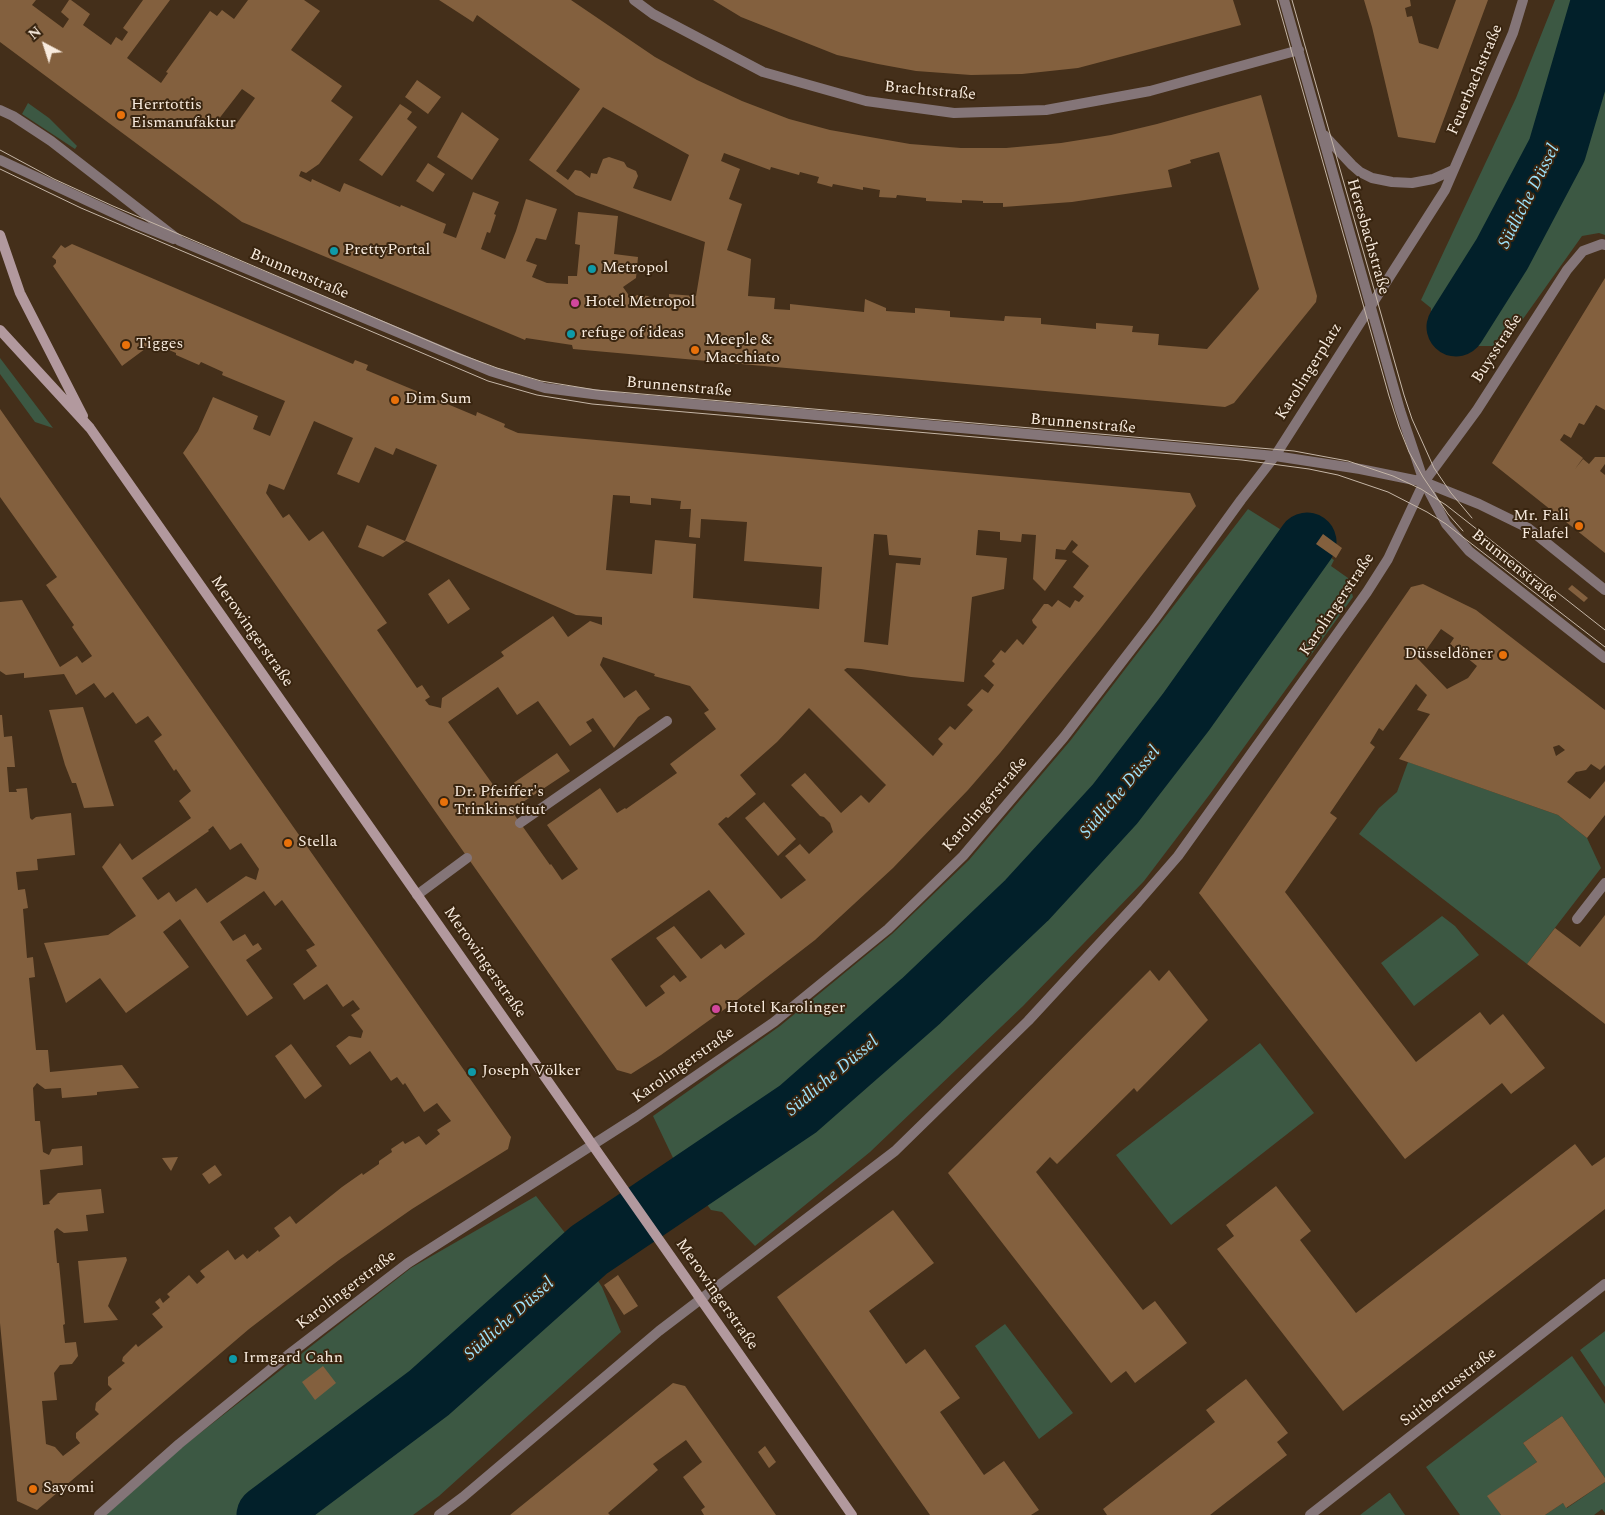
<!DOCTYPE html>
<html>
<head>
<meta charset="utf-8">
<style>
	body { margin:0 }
	#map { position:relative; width:1605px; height:1515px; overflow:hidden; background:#442f1a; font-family:Spectral,serif }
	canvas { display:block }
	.north { position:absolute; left:20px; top:20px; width:50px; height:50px; -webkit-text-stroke:4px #392510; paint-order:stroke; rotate:320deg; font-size:14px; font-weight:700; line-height:20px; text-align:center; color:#f8ebde }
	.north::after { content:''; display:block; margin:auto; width:18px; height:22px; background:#f8ebde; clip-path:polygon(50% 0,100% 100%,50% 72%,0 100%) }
</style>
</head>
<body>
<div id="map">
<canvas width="1605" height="1515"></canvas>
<div class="north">N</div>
</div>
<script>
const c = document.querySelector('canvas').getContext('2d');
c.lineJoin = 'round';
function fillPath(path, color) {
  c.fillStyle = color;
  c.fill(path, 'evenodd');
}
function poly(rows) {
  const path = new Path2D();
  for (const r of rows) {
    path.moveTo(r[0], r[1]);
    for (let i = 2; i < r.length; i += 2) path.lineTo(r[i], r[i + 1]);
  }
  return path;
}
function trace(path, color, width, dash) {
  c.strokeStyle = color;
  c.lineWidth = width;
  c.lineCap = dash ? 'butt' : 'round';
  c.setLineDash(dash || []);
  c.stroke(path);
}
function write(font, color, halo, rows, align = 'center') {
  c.font = font + ' Spectral,serif';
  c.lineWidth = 4;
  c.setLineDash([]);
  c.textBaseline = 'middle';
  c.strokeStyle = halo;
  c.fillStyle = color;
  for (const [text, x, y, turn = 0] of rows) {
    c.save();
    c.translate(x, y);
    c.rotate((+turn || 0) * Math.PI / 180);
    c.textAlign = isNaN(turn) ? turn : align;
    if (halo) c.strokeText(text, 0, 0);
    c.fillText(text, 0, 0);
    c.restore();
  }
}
const green = poly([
	[1555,0,1605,0,1605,36,1601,50,1605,52,1605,235,1599,233,1582,236,1508,340,1495,346,1478,346,1431,316,1431,308,1421,300,1516,98],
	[28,103,49,118,77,146,75,149,22,114],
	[0,358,53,428,35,422,0,374],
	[1248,509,1283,531,1293,529,1334,560,1331,566,1348,578,1353,597,1210,794,1144,881,1023,1006,870,1152,755,1246,722,1212,711,1210,675,1162,653,1116,780,1026,892,934,969,860,1070,741],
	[1408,762,1558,815,1587,838,1601,868,1527,964,1359,834,1379,808,1397,792],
	[1442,916,1455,926,1479,955,1414,1006,1381,963],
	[1260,1043,1314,1113,1171,1225,1116,1155],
	[536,1196,573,1243,602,1287,621,1332,439,1496,413,1515,106,1515,181,1448,411,1268],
	[1005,1324,1073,1413,1039,1439,975,1346],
	[1605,1331,1605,1387,1580,1350],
	[1572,1356,1605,1404,1605,1478,1562,1416,1523,1443,1537,1462,1488,1496,1501,1515,1460,1515,1426,1467],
	[1605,1482,1605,1513,1602,1509,1594,1515,1545,1515,1563,1503,1567,1508],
	[1390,1493,1405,1515,1360,1515,1389,1493]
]);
const river = poly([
	[1456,327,1502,254,1557,150,1601,0],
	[266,1515,429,1393,589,1250,798,1109,921,1001,1027,900,1115,804,1186,712,1307,542]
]);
const building = poly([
	[0,0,36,0,32,5,63,28,69,19,61,12,69,0,71,0,90,14,83,25,111,45,116,37,122,41,128,32,123,28,143,0,170,0,127,58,161,83,168,73,166,72,210,11,217,16,222,10,234,19,248,0,304,0,320,11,291,50,342,86,331,101,353,117,319,164,306,173,301,171,299,176,311,182,312,179,340,192,344,183,400,207,401,205,446,224,443,233,456,238,473,192,499,202,494,214,496,215,490,233,487,232,481,249,505,259,516,231,526,199,557,209,546,240,536,238,526,261,537,265,532,277,547,283,568,284,568,276,577,276,580,245,575,244,578,212,618,216,614,254,638,257,636,278,623,287,630,297,633,298,637,295,648,296,650,298,669,299,669,294,696,296,705,242,576,195,529,160,580,89,477,15,473,22,439,0,571,0,655,57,697,80,742,101,789,119,830,130,910,144,961,148,1006,148,1061,143,1111,135,1157,124,1261,95,1317,296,1316,302,1234,403,1225,407,595,351,573,349,572,345,526,338,525,340,242,222,0,42],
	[242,89,255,98,232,130,218,120],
	[603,107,689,155,671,201,633,188,638,176,636,171,627,167,624,162,609,157,603,159,597,174,591,173,590,178,581,171,575,170,568,180,556,171],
	[1219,152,1259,289,1207,349,1158,345,1159,334,1132,332,1133,326,1096,323,1096,329,1041,324,1041,318,1005,316,1004,321,950,317,950,311,915,308,915,313,886,311,886,308,865,299,864,312,790,304,790,310,774,309,775,298,748,296,751,259,727,250,742,204,729,199,740,169,721,161,724,153,770,170,771,167,799,175,800,172,819,177,817,183,832,187,833,184,863,190,863,187,880,190,879,197,896,198,897,195,926,198,926,201,962,203,962,200,983,201,983,203,1003,203,1003,207,1072,202,1172,187,1168,170,1191,163,1190,160],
	[713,0,1233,0,1241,25,1078,68,1022,74,971,75,916,71,878,64,837,55,741,17],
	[1364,0,1410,0,1411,6,1405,8,1407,17,1412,16,1419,43,1438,49,1456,0,1488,0,1435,143,1398,137,1372,27],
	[417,80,441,97,428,114,405,97],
	[400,104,412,112,407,119,417,127,382,176,359,160],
	[462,112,499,139,472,180,437,157],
	[428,163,445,174,433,192,416,181],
	[72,244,353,364,355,360,368,365,366,370,476,416,477,412,505,424,504,427,518,433,1190,493,1196,506,1100,629,1000,753,968,790,893,868,815,940,736,1001,661,1055,631,1074,617,1070,183,453,198,431,213,397,258,416,253,429,270,436,285,401,222,375,223,372,201,362,199,365,176,355,176,353,153,343,122,366,53,266,56,263,56,260,52,257,61,245,65,248],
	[314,421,353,438,337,474,359,483,375,447,393,455,396,448,437,465,405,541,367,525,358,547,383,557,406,541,576,615,602,617,602,625,590,621,568,637,553,616,501,652,504,656,442,698,441,708,429,705,425,700,430,697,422,685,417,688,377,630,387,623,323,531,309,541,289,514,283,518,266,493,269,484,284,490],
	[613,495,630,496,630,503,651,505,651,498,681,501,680,509,691,509,689,537,700,538,701,519,747,522,744,561,822,567,819,609,693,598,696,544,655,540,652,574,606,570],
	[978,530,1000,532,1000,540,1021,542,1022,534,1036,535,1033,579,1045,591,1067,560,1055,559,1056,549,1065,550,1072,540,1078,545,1072,552,1089,566,1073,587,1084,596,1079,602,1075,600,1070,608,1058,600,1052,607,1048,604,1044,604,1032,620,1033,623,1037,627,1023,645,1017,639,1005,653,1001,650,992,661,995,664,984,676,994,685,988,693,982,689,967,705,973,710,955,730,950,726,938,739,943,744,933,756,844,670,847,668,861,669,911,677,964,682,972,597,1004,589,1007,558,976,555],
	[874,534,887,535,889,555,921,558,920,565,896,563,888,645,864,642],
	[603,657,655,674,654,676,690,686,709,710,704,713,716,729,670,764,677,773,626,809,625,808,617,813,600,788,547,825,578,869,562,880,551,864,550,865,511,810,570,771,557,753,499,793,448,722,498,687,517,715,538,701,570,746,592,731,586,722,593,718,614,748,638,717,650,709,636,690,624,698,600,665],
	[809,708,886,785,869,803,861,795,841,813,805,773,791,785,820,816,824,817,830,823,833,832,809,854,800,844,785,856,806,880,781,899,718,824,726,817,728,818,756,794,740,775,777,742],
	[709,890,745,934,725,949,721,944,701,959,674,926,656,938,687,977,680,982,674,975,660,986,665,993,646,1007,611,959],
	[1605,278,1605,410,1596,405,1584,425,1579,423,1571,438,1564,434,1560,440,1583,458,1575,469,1583,459,1589,464,1595,457,1605,457,1605,464,1600,471,1605,475,1605,553,1492,463],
	[0,409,511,1137,508,1149,412,1209,339,1260,249,1329,37,1510,17,1501,0,1323,0,715,2,715,4,737,12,736,15,767,7,767,9,792,17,792,16,789,27,788,30,818,32,820,36,817,71,813,75,855,37,859,38,870,16,872,18,890,25,889,28,908,23,909,27,958,33,957,35,977,29,978,36,1050,48,1050,50,1072,122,1065,139,1088,97,1092,97,1095,62,1098,61,1088,45,1089,37,1083,33,1088,35,1121,40,1121,43,1152,49,1155,52,1149,82,1146,83,1165,40,1170,43,1205,50,1204,49,1202,58,1193,101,1189,104,1213,86,1215,88,1231,64,1233,57,1228,54,1231,57,1263,59,1263,65,1324,63,1325,65,1343,76,1342,78,1356,72,1364,60,1365,54,1373,57,1400,42,1401,46,1444,55,1447,63,1456,80,1443,76,1438,76,1433,99,1414,95,1410,96,1403,112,1389,108,1385,108,1377,125,1363,122,1361,123,1357,136,1344,138,1347,163,1327,152,1314,160,1308,155,1302,160,1298,163,1303,170,1297,167,1294,189,1275,197,1284,205,1277,200,1271,228,1250,235,1260,243,1254,247,1259,258,1250,259,1252,280,1236,274,1228,290,1216,296,1224,342,1187,362,1173,363,1175,379,1164,379,1161,392,1152,391,1149,403,1141,405,1144,419,1136,426,1145,440,1134,437,1130,451,1121,437,1103,424,1112,405,1083,403,1085,397,1077,391,1081,370,1051,350,1065,336,1046,349,1036,361,1038,363,1031,351,1015,360,1009,353,1000,343,1007,327,984,304,1000,293,984,317,966,306,950,315,945,282,900,275,906,264,891,220,922,233,941,245,934,253,946,258,943,262,949,246,960,273,998,247,1016,180,919,163,932,189,967,126,1013,100,978,66,1003,44,943,108,935,136,916,102,867,120,843,132,860,191,818,179,801,191,791,176,769,174,771,154,741,162,735,148,716,136,724,113,692,105,698,94,683,76,695,64,674,24,678,24,673,6,675,0,671,0,602,22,600,60,667,77,656,82,663,92,656,72,627,74,625,46,585,57,577,0,497],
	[213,826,230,850,241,843,259,869,256,880,246,876,207,903,196,888,176,902,169,892,158,900,142,878,209,831,208,830],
	[1323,534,1342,548,1336,558,1316,544],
	[449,579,470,609,448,624,428,594],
	[1423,584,1476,610,1605,710,1605,765,1600,770,1591,764,1586,770,1576,772,1567,782,1590,799,1605,781,1605,815,1587,838,1558,815,1399,759,1430,714,1417,710,1427,695,1416,684,1383,731,1379,728,1370,743,1375,747,1330,813,1337,818,1285,892,1416,1062,1480,1012,1490,1025,1503,1014,1545,1068,1511,1094,1502,1083,1405,1159,1199,893,1411,587],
	[1441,629,1454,638,1450,644,1477,666,1468,678,1447,689,1419,660],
	[1559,745,1565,750,1556,756,1553,747],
	[1572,585,1588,598,1584,602,1568,589],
	[83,707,100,762,114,806,84,808,76,783,72,783,65,765,49,710],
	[764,802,796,839,778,856,745,818],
	[1605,915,1605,1024,1527,964,1555,928,1580,947],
	[1150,970,1159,981,1169,970,1208,1020,1137,1092,1134,1088,1057,1164,1050,1157,1036,1172,1143,1310,1155,1301,1187,1343,1135,1383,1126,1371,1111,1383,948,1173],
	[291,1044,322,1086,305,1099,275,1056],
	[1575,1144,1592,1166,1605,1157,1605,1209,1343,1411,1217,1249,1234,1236,1226,1225,1276,1186,1311,1231,1300,1240,1356,1313],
	[178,1157,171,1171,162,1158],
	[215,1165,222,1175,209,1184,202,1174],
	[893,1210,934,1263,869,1311,906,1364,925,1349,960,1398,940,1412,984,1475,1004,1461,1039,1510,1031,1515,930,1515,777,1297],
	[126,1257,127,1260,108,1306,118,1320,84,1323,78,1261],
	[618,1275,638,1306,624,1315,604,1285],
	[323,1366,336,1383,315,1400,302,1382],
	[1246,1379,1288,1433,1277,1442,1287,1455,1210,1515,1107,1515,1103,1509,1215,1422,1206,1410],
	[673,1383,685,1386,776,1515,704,1515,701,1510,705,1507,683,1477,702,1462,686,1440,653,1464,658,1470,608,1513,610,1515,510,1515],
	[1562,1416,1605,1478,1605,1482,1566,1508,1563,1503,1545,1515,1501,1515,1487,1496,1537,1462,1523,1443],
	[765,1446,776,1462,769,1468,758,1452]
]);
const service = poly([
	[0,160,137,224,174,239],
	[520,823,667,721],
	[417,895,467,858],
	[1577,919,1605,883]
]);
const minor = poly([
	[634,0,653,14,763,72,866,101,954,113,1046,110,1150,91,1299,50],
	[1284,0,1400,410,1424,482,1446,524,1469,551,1605,658],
	[0,110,13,116,51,141,180,241,490,371,545,388,624,398,1275,456,1360,469,1424,482,1479,504,1528,528,1605,590],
	[1324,135,1352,165,1360,172,1372,178,1392,182,1412,183,1433,179,1453,170],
	[99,1515,179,1444,288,1355,408,1263,636,1117,774,1022,888,929,963,856,1064,737,1154,620,1241,500,1275,456,1445,190,1513,33,1523,0],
	[439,1515,463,1497,659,1331,895,1151,1028,1021,1138,902,1178,856,1367,592,1388,559,1424,482,1477,410,1567,270,1583,251,1602,244,1605,245],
	[1310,1515,1605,1284]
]);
const secondary = poly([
	[0,235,20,293,83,416],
	[0,330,90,428,852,1515]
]);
const tram = poly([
	[1277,0,1389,396,1399,427,1409,452,1423,477,1448,514,1463,531],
	[1292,0,1404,395,1412,419,1434,468,1451,493,1472,518],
	[0,150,54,179,113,206,457,353,497,368,541,381,596,390,1294,451,1348,461,1393,476,1421,489,1446,505,1605,630],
	[0,169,81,208,441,361,488,381,537,395,592,404,1242,460,1309,469,1338,475,1388,492,1427,512,1446,524,1605,647]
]);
const markers = [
	[121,115,5,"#e8710a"],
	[334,251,5,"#0f9aa8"],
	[592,269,5,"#0f9aa8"],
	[575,303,5,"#d1479c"],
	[571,334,5,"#0f9aa8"],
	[126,345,5,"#e8710a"],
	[695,350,5,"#e8710a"],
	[395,400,5,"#e8710a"],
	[1579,526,5,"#e8710a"],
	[1503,655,5,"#e8710a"],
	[444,802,5,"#e8710a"],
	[288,843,5,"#e8710a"],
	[716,1009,5,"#d1479c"],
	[472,1072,5,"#0f9aa8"],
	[233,1359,5,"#0f9aa8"],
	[33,1489,5,"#e8710a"]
];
const streetNames = [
	["Feuerbachstraße",1476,80,-67],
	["Brachtstraße",930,92,5],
	["Heresbachstraße",1367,237,74],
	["Brunnenstraße",299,275,23],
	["Buysstraße",1498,349,-57],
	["Karolingerplatz",1310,372,-58],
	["Brunnenstraße",679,388,5],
	["Brunnenstraße",1083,425,5],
	["Brunnenstraße",1514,567,39],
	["Karolingerstraße",1338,605,-56],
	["Merowingerstraße",251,632,55],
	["Karolingerstraße",986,805,-49],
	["Merowingerstraße",484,963,55],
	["Karolingerstraße",684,1066,-35],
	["Karolingerstraße",347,1291,-37],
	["Merowingerstraße",716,1295,55],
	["Suitbertusstraße",1449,1388,-38]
];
const poiNames = [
	["Herrtottis",131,106],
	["Eismanufaktur",131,124],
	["PrettyPortal",344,251],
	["Metropol",602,269],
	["Hotel Metropol",585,303],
	["refuge of ideas",581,334],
	["Meeple &",705,341],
	["Macchiato",705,359],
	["Tigges",136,345],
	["Dim Sum",405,400],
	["Mr. Fali",1569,517,"right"],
	["Falafel",1569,535,"right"],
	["Düsseldöner",1493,655,"right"],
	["Dr. Pfeiffer's",454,793],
	["Trinkinstitut",454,811],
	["Stella",298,843],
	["Hotel Karolinger",726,1009],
	["Joseph Völker",482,1072],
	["Irmgard Cahn",243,1359],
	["Sayomi",43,1489]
];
const waterNames = [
	["Südliche Düssel",1530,197,-63],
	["Südliche Düssel",1121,793,-50],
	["Südliche Düssel",833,1077,-40],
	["Südliche Düssel",510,1320,-42]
];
fillPath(green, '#3c5843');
trace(river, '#02202a', 59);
fillPath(building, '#83603e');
trace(service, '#847578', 10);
trace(minor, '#847578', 10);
trace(secondary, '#b2999e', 10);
trace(tram, '#c5b6a7', 1);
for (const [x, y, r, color] of markers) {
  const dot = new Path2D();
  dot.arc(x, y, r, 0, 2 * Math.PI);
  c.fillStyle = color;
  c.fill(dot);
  trace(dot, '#392510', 2);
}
write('16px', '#f8ebde', '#392510', streetNames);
write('16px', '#f8ebde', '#392510', poiNames, 'left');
write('italic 18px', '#9ee3fc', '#392510', waterNames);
</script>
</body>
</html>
